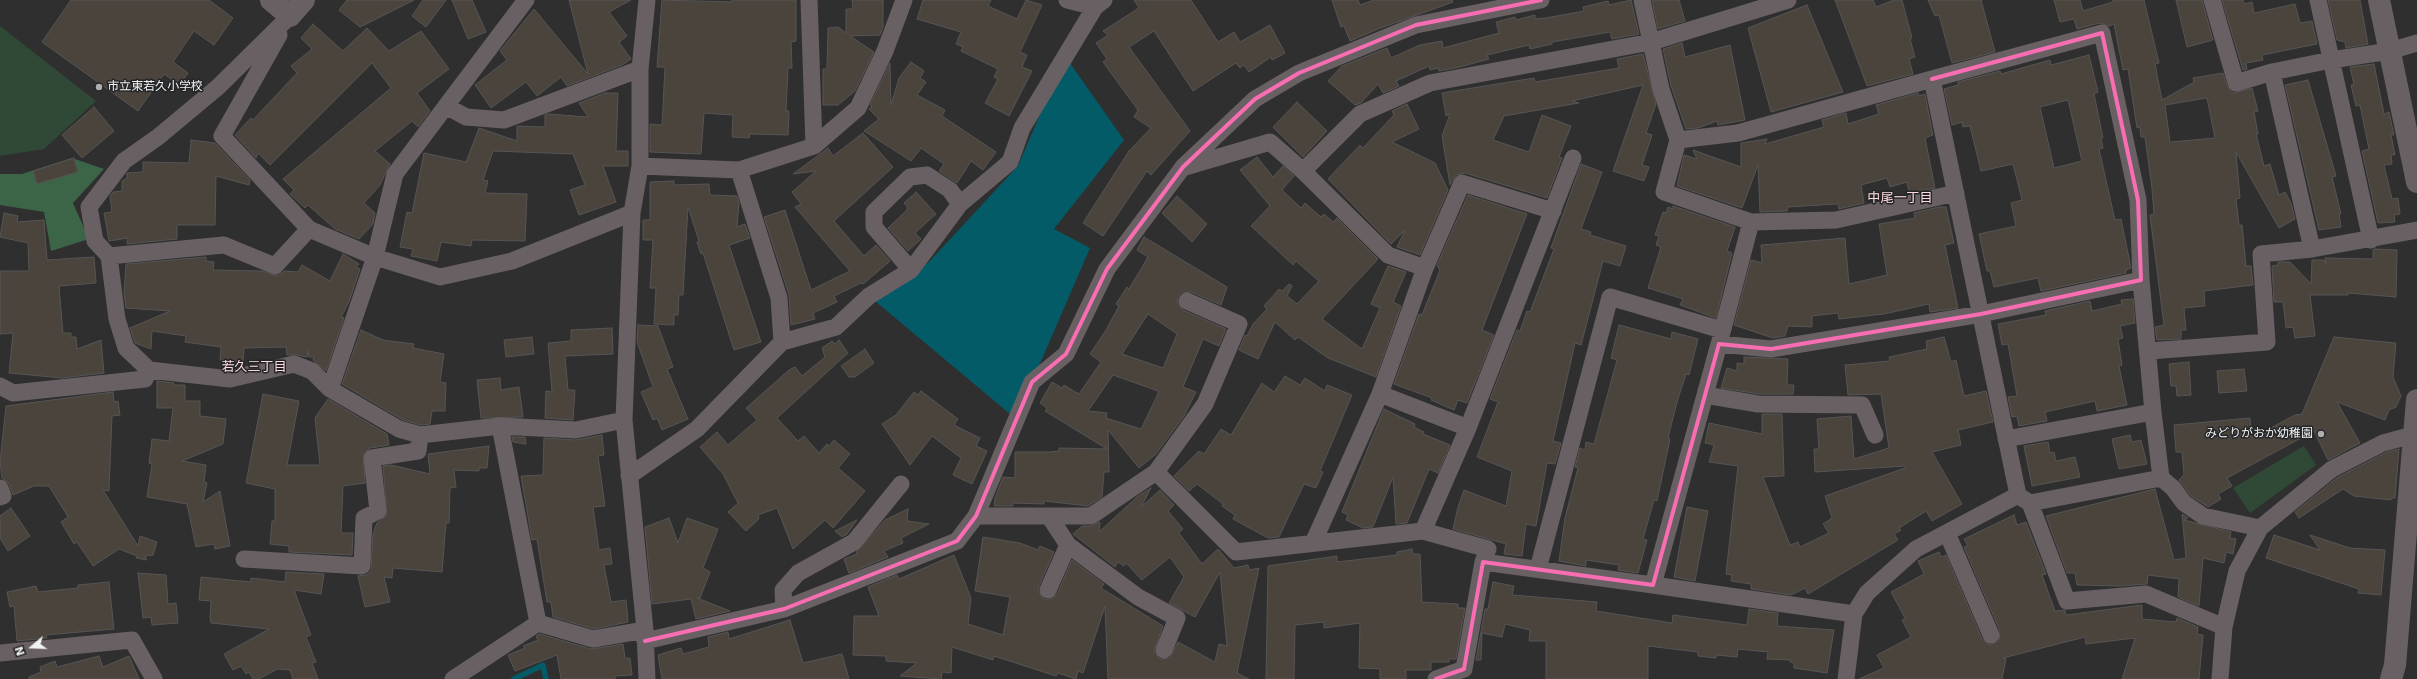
<!DOCTYPE html>
<html>
<head>
<meta charset="utf-8">
<style>
	body { margin:0 }
	#map { position:relative; width:2417px; height:679px; overflow:hidden; background:#2f2f30; font-family:"DejaVu Sans",sans-serif }
	canvas { display:block }
	.north { position:absolute; left:12px; top:627px; width:40px; height:40px; -webkit-text-stroke:3px #242527; paint-order:stroke; rotate:251deg; font-size:11px; font-weight:700; line-height:16px; text-align:center; color:#f1f2f4 }
	.north::after { content:''; display:block; margin:auto; width:14px; height:18px; background:#f1f2f4; clip-path:polygon(50% 0,100% 100%,50% 72%,0 100%) }
</style>
</head>
<body>
<div id="map">
<canvas width="2417" height="679"></canvas>
<div class="north">N</div>
</div>
<script>
const c = document.querySelector('canvas').getContext('2d');
c.lineJoin = 'round';
function fillPath(path, color) {
  c.fillStyle = color;
  c.fill(path, 'evenodd');
}
function poly(rows) {
  const path = new Path2D();
  for (const r of rows) {
    path.moveTo(r[0], r[1]);
    for (let i = 2; i < r.length; i += 2) path.lineTo(r[i], r[i + 1]);
  }
  return path;
}
function trace(path, color, width, dash) {
  c.strokeStyle = color;
  c.lineWidth = width;
  c.lineCap = dash ? 'butt' : 'round';
  c.setLineDash(dash || []);
  c.stroke(path);
}
function write(font, color, halo, rows, align = 'center') {
  c.font = font + ' "DejaVu Sans","Noto Sans JP",sans-serif';
  c.lineWidth = 3;
  c.setLineDash([]);
  c.textBaseline = 'middle';
  c.strokeStyle = halo;
  c.fillStyle = color;
  for (const [text, x, y, turn = 0] of rows) {
    c.save();
    c.translate(x, y);
    c.rotate((+turn || 0) * Math.PI / 180);
    c.textAlign = isNaN(turn) ? turn : align;
    if (halo) c.strokeText(text, 0, 0);
    c.fillText(text, 0, 0);
    c.restore();
  }
}
const green = poly([
	[0,26,96,101,44,149,0,156],
	[2304,446,2316,465,2250,513,2233,488]
]);
const forest = poly([
	[72,158,104,169,73,203,89,239,51,251,44,212,0,205,0,174,22,174]
]);
const water = poly([
	[1065,56,1124,140,1054,229,1090,248,1016,419,869,296,928,263,1018,166]
]);
const stream = poly([
	[514,679,543,665,546,679]
]);
const building = poly([
	[71,0,209,0,233,18,214,45,194,31,173,62,188,73,180,85,164,74,138,111,42,42,71,0],
	[347,0,414,0,360,27,339,10,347,0],
	[423,0,446,0,426,27,412,16,423,0],
	[452,0,472,0,486,32,468,39,452,0],
	[569,0,631,0,609,12,627,36,619,42,631,59,622,65,567,86,561,77,537,96,526,82,491,108,475,85,507,60,500,51,534,9,588,74,569,0],
	[662,0,732,2,732,0,796,0,796,41,791,42,792,68,788,68,786,111,789,111,788,135,750,134,749,138,732,137,733,115,704,113,701,154,650,152,650,124,662,125,665,67,657,67,662,0],
	[852,0,883,0,883,27,880,35,850,36,874,52,855,91,838,105,823,105,823,69,827,69,828,28,838,27,846,33,846,9,853,9,852,0],
	[923,0,991,0,988,6,1017,19,1026,0,1042,5,1020,52,1027,55,1022,67,1032,71,1009,116,985,103,998,79,994,77,998,69,961,51,963,47,956,44,961,32,917,19,923,0],
	[1134,0,1191,0,1218,42,1234,32,1240,42,1270,25,1285,53,1272,60,1271,57,1249,72,1244,65,1240,68,1236,63,1193,91,1154,31,1129,47,1190,131,1151,175,1147,171,1103,236,1083,223,1129,151,1151,128,1134,117,1138,110,1103,62,1107,59,1096,43,1108,35,1103,31,1139,8,1134,0],
	[1332,0,1358,0,1360,5,1374,0,1452,0,1453,2,1378,29,1350,41,1344,26,1341,27,1332,0],
	[1631,0,1639,34,1612,39,1610,32,1552,42,1552,44,1530,49,1529,45,1487,55,1489,59,1456,68,1439,71,1438,68,1430,70,1429,66,1396,81,1399,86,1383,93,1378,84,1361,103,1355,105,1328,81,1342,66,1387,48,1391,58,1420,45,1442,41,1443,48,1499,33,1496,22,1515,17,1516,20,1535,15,1535,19,1546,18,1584,11,1583,7,1608,1,1609,5,1631,0],
	[1652,0,1679,0,1685,21,1658,29,1652,0],
	[1835,0,1873,0,1876,7,1894,0,1902,0,1912,38,1910,39,1915,57,1909,59,1913,74,1867,86,1835,0],
	[1928,0,1981,0,1995,52,1952,63,1939,15,1935,16,1928,0],
	[2054,0,2080,0,2083,11,2113,2,2113,0,2144,0,2159,63,2155,64,2162,100,2194,82,2193,78,2223,73,2227,86,2233,93,2252,88,2258,111,2254,112,2258,134,2256,134,2264,166,2270,164,2279,195,2285,192,2291,203,2295,219,2279,228,2236,152,2240,198,2236,199,2239,225,2242,225,2246,266,2251,266,2253,285,2204,291,2205,306,2184,308,2186,330,2181,330,2181,339,2157,340,2155,327,2164,325,2150,215,2154,214,2152,188,2145,137,2141,137,2140,127,2137,128,2128,69,2123,70,2114,24,2109,26,2099,23,2077,29,2074,19,2060,22,2054,0],
	[2207,98,2215,138,2170,142,2165,105,2207,98],
	[2176,0,2202,0,2213,40,2187,47,2176,0],
	[2222,0,2243,0,2244,4,2252,2,2254,13,2295,4,2300,23,2312,21,2317,44,2262,55,2263,60,2246,63,2247,69,2243,70,2222,0],
	[2328,0,2360,0,2368,44,2346,48,2345,42,2337,40,2328,0],
	[1807,5,1843,92,1771,112,1748,28,1807,5],
	[313,24,343,51,367,28,389,51,421,31,449,69,417,93,430,111,418,127,412,121,375,151,390,164,380,185,364,203,375,213,373,224,359,239,335,229,308,205,305,208,290,194,294,190,283,179,391,88,372,63,270,165,258,153,256,158,235,135,251,118,253,120,297,73,291,66,312,49,301,38,313,24],
	[1682,43,1685,57,1730,45,1745,120,1718,125,1717,121,1698,128,1686,129,1671,86,1663,49,1682,43],
	[1643,54,1656,104,1646,133,1652,135,1642,165,1649,167,1644,181,1613,171,1643,85,1572,101,1579,103,1504,116,1493,140,1529,152,1542,115,1571,126,1559,157,1562,158,1547,198,1465,173,1456,175,1450,185,1442,136,1450,114,1446,116,1442,93,1534,78,1535,82,1619,68,1617,59,1643,54],
	[2089,55,2098,92,2094,94,2103,138,2101,138,2103,148,2099,149,2115,220,2121,219,2131,268,2126,270,2126,273,2041,291,2038,278,1994,287,1990,271,1987,271,1979,234,2016,226,2011,203,2022,200,2013,164,1981,171,1970,126,1963,127,1962,122,1952,125,1944,89,1958,85,1958,82,2000,71,2001,74,2050,60,2051,65,2089,55],
	[2068,100,2082,161,2054,168,2040,107,2068,100],
	[911,62,924,71,920,78,926,82,917,95,945,110,942,116,996,152,983,170,971,161,957,183,939,171,944,164,921,148,911,161,864,131,879,119,869,109,872,107,870,105,890,63,891,105,899,78,911,62],
	[2374,64,2384,114,2389,112,2394,135,2391,135,2395,155,2391,155,2392,164,2384,165,2392,199,2398,198,2400,214,2394,215,2395,222,2378,223,2362,151,2369,149,2360,105,2356,106,2351,85,2354,85,2350,67,2374,64],
	[2308,80,2336,176,2332,177,2341,214,2339,214,2341,227,2319,230,2285,85,2308,80],
	[605,93,618,93,616,151,628,151,628,166,603,166,616,202,579,215,570,190,585,185,573,154,493,151,483,180,488,181,485,193,527,194,525,241,472,240,471,246,441,242,437,261,411,256,413,249,400,247,407,212,412,213,424,153,466,162,479,128,517,141,517,126,545,127,545,115,548,114,588,117,579,103,605,93],
	[1918,93,1919,96,1925,94,1933,135,1925,138,1935,188,1909,193,1907,182,1890,187,1887,178,1861,185,1864,203,1839,209,1838,204,1788,207,1787,211,1760,212,1758,165,1742,208,1677,186,1684,155,1697,159,1693,150,1741,167,1741,143,1767,139,1765,144,1824,127,1822,120,1846,113,1848,124,1879,114,1876,105,1918,93],
	[1297,102,1327,131,1303,157,1273,127,1297,102],
	[1407,104,1419,129,1392,142,1435,163,1448,190,1420,255,1397,247,1405,230,1391,244,1328,179,1360,145,1363,148,1394,115,1392,111,1407,104],
	[94,107,114,131,82,158,62,135,94,107],
	[863,133,893,167,834,221,864,256,876,245,890,261,863,284,861,283,834,296,837,302,813,313,815,319,791,325,789,295,764,217,785,210,811,290,850,271,795,207,801,204,792,192,816,171,793,174,828,148,833,156,863,133],
	[191,140,215,143,250,180,249,185,216,176,215,225,177,225,177,239,127,244,128,238,109,241,104,213,112,212,110,196,113,192,122,191,122,181,127,178,127,173,143,172,143,162,189,163,191,140],
	[1257,157,1273,177,1283,166,1294,176,1282,190,1301,208,1305,203,1321,217,1324,214,1333,222,1337,218,1378,259,1322,319,1362,349,1380,308,1371,304,1388,266,1406,272,1393,302,1401,306,1376,377,1328,358,1298,337,1295,340,1275,322,1258,359,1239,350,1245,335,1247,336,1253,324,1267,309,1264,306,1279,289,1282,291,1289,284,1292,286,1287,296,1297,304,1319,281,1296,261,1293,265,1251,226,1270,206,1240,170,1257,157],
	[74,158,78,172,37,184,33,171,74,158],
	[1581,164,1602,172,1581,229,1591,232,1590,235,1626,246,1620,266,1603,261,1581,345,1575,343,1553,441,1561,443,1555,464,1547,463,1536,526,1526,524,1522,556,1504,554,1506,544,1453,529,1458,507,1464,490,1506,506,1512,471,1477,457,1498,402,1490,399,1517,330,1520,331,1527,311,1530,312,1554,249,1551,248,1581,164],
	[674,181,674,185,709,184,710,195,737,196,739,203,737,227,745,224,750,238,729,245,761,342,734,350,703,253,701,254,697,242,699,241,688,207,683,295,679,295,678,315,674,315,674,325,654,324,656,288,650,288,653,240,643,240,643,220,650,220,650,182,674,181],
	[916,192,936,214,915,233,921,239,908,251,888,228,905,212,908,208,904,203,916,192],
	[1468,195,1527,214,1482,330,1494,335,1467,403,1458,400,1454,410,1431,400,1432,398,1394,384,1419,314,1422,315,1440,270,1437,265,1468,195],
	[1177,196,1207,224,1192,242,1162,213,1177,196],
	[1673,206,1735,227,1727,251,1732,253,1716,318,1680,305,1683,299,1648,288,1661,247,1656,245,1659,236,1655,235,1663,212,1666,213,1668,207,1673,209,1673,206],
	[1939,207,1946,207,1954,243,1945,245,1958,308,1930,312,1929,304,1884,314,1839,319,1838,313,1812,316,1812,327,1788,326,1785,336,1773,338,1734,325,1751,260,1762,263,1761,245,1845,238,1849,284,1887,275,1879,224,1915,218,1914,213,1939,207],
	[4,213,18,216,17,222,44,220,47,260,94,257,96,283,59,286,63,333,71,333,71,337,76,337,77,349,101,340,104,373,62,378,9,373,13,333,0,334,0,271,29,271,28,243,0,237,4,213],
	[1144,237,1227,287,1221,305,1191,292,1181,293,1178,297,1177,302,1183,310,1226,329,1219,346,1203,339,1183,387,1196,392,1184,416,1156,454,1139,468,1108,430,1109,472,1104,472,1102,497,1088,506,1044,501,1044,504,1013,503,1013,506,994,506,995,498,1003,477,1015,478,1015,452,1049,452,1059,451,1059,448,1107,449,1045,411,1047,408,1040,403,1052,382,1062,388,1064,385,1079,394,1101,362,1090,354,1106,330,1119,306,1116,304,1127,287,1129,289,1148,257,1137,250,1144,237],
	[1148,314,1177,334,1163,368,1122,354,1148,314],
	[1113,375,1158,391,1158,394,1141,429,1106,418,1107,413,1088,411,1113,375],
	[2375,249,2397,250,2396,297,2348,293,2348,295,2310,295,2315,336,2295,338,2293,327,2286,328,2283,302,2274,302,2272,266,2278,265,2278,262,2290,262,2311,284,2312,260,2324,260,2326,264,2325,258,2373,259,2373,250,2375,249],
	[343,254,359,264,356,267,360,269,349,302,341,317,344,318,326,371,313,360,314,357,309,357,308,351,307,357,297,355,287,355,286,347,244,348,243,362,220,360,221,347,185,342,186,336,152,331,151,349,135,343,130,328,170,311,126,308,124,292,126,264,206,257,206,261,214,262,213,270,262,271,277,276,284,271,298,272,302,265,330,281,343,254],
	[2133,299,2135,323,2120,326,2123,338,2118,339,2122,365,2119,366,2127,405,2097,411,2095,401,2045,412,2047,421,2019,426,2017,416,2012,417,2008,397,2017,396,2008,344,2002,345,1998,324,2046,315,2045,311,2090,301,2092,311,2122,304,2121,300,2133,299],
	[638,325,658,326,673,367,667,369,688,419,662,430,657,418,653,420,641,392,653,387,637,342,638,325],
	[1619,325,1671,339,1672,332,1698,339,1689,375,1686,374,1677,402,1668,438,1670,439,1657,501,1654,500,1643,539,1647,540,1638,573,1618,570,1619,565,1586,560,1586,566,1559,561,1565,518,1578,468,1575,467,1580,448,1585,450,1586,442,1594,444,1617,360,1611,358,1619,325],
	[612,328,613,354,565,356,568,390,575,390,573,420,545,418,546,391,552,392,548,343,571,341,571,330,612,328],
	[361,330,383,340,414,344,413,348,444,354,440,382,446,383,445,411,432,411,430,424,421,425,403,420,342,384,361,330],
	[532,337,534,354,506,357,504,340,532,337],
	[1944,337,1951,362,1956,360,1964,396,1986,391,1993,422,1958,430,1961,445,1932,452,1962,504,1932,521,1926,511,1899,528,1901,530,1894,534,1898,540,1808,594,1805,588,1791,595,1751,589,1751,584,1731,581,1732,575,1726,574,1738,466,1709,462,1714,445,1705,443,1709,423,1762,434,1762,414,1782,414,1784,476,1763,477,1790,545,1798,542,1800,547,1829,533,1823,524,1832,518,1825,496,1905,468,1905,466,1815,472,1814,449,1819,449,1817,419,1851,416,1854,459,1889,448,1881,394,1848,395,1845,365,1890,361,1889,357,1927,349,1926,341,1944,337],
	[2334,337,2396,343,2393,377,2401,396,2396,407,2389,410,2385,420,2337,402,2360,443,2328,460,2314,431,2227,478,2232,486,2218,494,2221,499,2208,507,2191,496,2179,480,2184,475,2182,452,2176,452,2174,425,2250,418,2252,438,2295,415,2302,414,2334,337],
	[839,340,848,353,777,418,798,441,804,436,819,453,827,444,829,446,834,440,850,454,838,468,865,491,833,528,825,520,793,549,777,508,758,515,759,519,746,531,728,512,738,503,723,474,700,447,717,432,728,445,757,420,746,408,789,370,795,367,802,376,825,357,822,348,832,341,835,344,839,340],
	[865,349,874,363,855,377,849,377,841,366,865,349],
	[1744,357,1788,359,1787,385,1794,385,1793,394,1759,394,1721,388,1727,368,1737,371,1737,363,1744,364,1744,357],
	[2189,362,2191,395,2177,396,2176,386,2171,386,2169,364,2189,362],
	[2244,369,2247,391,2219,393,2217,371,2244,369],
	[1285,376,1300,385,1305,378,1325,391,1327,385,1352,395,1320,471,1323,472,1316,488,1304,484,1279,537,1268,538,1233,519,1235,515,1222,506,1223,504,1197,484,1189,491,1174,476,1199,451,1204,454,1221,429,1231,435,1262,383,1274,392,1285,376],
	[500,378,501,390,519,387,523,417,481,418,477,380,500,378],
	[157,381,174,383,174,385,185,385,185,401,200,401,200,416,226,419,223,444,182,461,206,465,204,482,207,483,203,502,220,491,230,546,215,549,214,544,196,547,187,504,147,497,152,464,149,463,152,439,169,441,173,408,157,408,157,381],
	[921,391,958,419,954,425,980,438,976,446,987,451,972,484,953,475,961,458,932,436,910,465,882,424,896,415,914,392,918,395,921,391],
	[113,392,114,402,118,401,120,415,112,416,109,491,103,490,138,546,140,536,157,542,153,555,145,556,147,560,136,558,137,556,119,549,93,566,77,542,74,544,61,522,68,517,49,486,34,486,13,495,9,484,2,478,0,462,6,406,113,392],
	[263,394,299,401,287,465,320,465,315,418,328,399,387,434,389,445,370,448,363,454,365,483,343,486,341,533,353,533,352,555,289,552,289,546,270,544,272,521,275,521,275,489,246,483,263,394],
	[1384,409,1415,424,1414,427,1424,432,1423,434,1450,445,1438,473,1429,469,1407,523,1396,524,1393,477,1373,527,1363,528,1346,520,1348,515,1342,512,1384,409],
	[602,435,604,455,598,456,605,506,593,507,599,550,610,548,612,564,604,565,611,602,626,600,628,622,594,629,553,617,551,602,547,602,537,539,532,540,521,476,543,475,544,438,576,440,602,435],
	[2130,435,2132,442,2141,440,2147,464,2119,469,2112,439,2130,435],
	[512,437,525,437,526,444,513,442,512,437],
	[2048,442,2050,453,2054,452,2056,461,2075,457,2080,477,2032,486,2024,446,2048,442],
	[489,446,487,468,479,468,479,471,454,470,456,487,450,488,449,523,446,523,442,572,393,568,392,578,384,577,390,602,365,607,358,576,366,575,371,571,373,534,377,523,387,515,383,466,391,465,430,474,428,454,489,446],
	[2399,449,2395,498,2391,498,2391,500,2354,496,2343,489,2299,518,2295,512,2338,477,2387,452,2399,449],
	[1151,488,1141,507,1160,490,1174,505,1168,511,1183,529,1179,533,1202,564,1218,549,1234,568,1248,565,1249,570,1259,568,1237,673,1249,679,1108,679,1105,606,1083,673,1078,671,1076,679,1058,673,1056,676,994,656,993,660,952,647,951,673,942,672,941,679,900,676,917,663,886,661,886,656,853,655,854,616,879,616,868,587,897,575,899,579,954,555,971,598,968,624,1003,635,1010,597,975,591,983,537,1020,543,1038,550,1040,546,1054,552,1039,586,1038,591,1044,599,1049,600,1057,594,1072,560,1104,584,1101,588,1163,626,1154,651,1160,659,1170,658,1178,642,1215,662,1219,644,1227,646,1220,572,1195,617,1169,603,1184,577,1170,557,1142,580,1126,563,1124,566,1118,562,1115,567,1073,534,1082,526,1091,526,1100,522,1099,532,1138,496,1151,488],
	[2155,489,2174,560,2186,558,2182,514,2188,518,2184,520,2231,532,2230,538,2236,539,2233,554,2226,552,2224,563,2203,558,2199,606,2178,597,2179,579,2148,575,2147,584,2118,586,2077,585,2075,573,2067,573,2046,516,2155,489],
	[1687,507,1708,511,1695,581,1674,577,1687,507],
	[11,508,30,536,8,551,0,538,0,516,11,508],
	[908,509,907,521,929,524,901,538,903,543,884,551,888,557,849,573,844,559,857,554,856,552,885,520,908,509],
	[2014,515,2017,525,2026,522,2046,574,2042,575,2055,611,2065,610,2066,615,2142,605,2142,619,2176,622,2177,618,2198,627,2197,634,2203,635,2199,679,2122,679,2135,638,2086,644,2085,637,2003,658,2006,659,2002,679,1859,679,1884,668,1877,655,1911,637,1902,620,1905,618,1891,592,1924,574,1918,561,1939,552,1941,557,1946,555,1982,639,1990,645,1999,641,2000,631,1964,547,1968,546,1964,539,2014,515],
	[669,518,678,543,687,518,718,529,703,568,710,572,700,598,697,598,730,611,696,619,691,599,652,604,645,527,669,518],
	[857,520,847,534,842,537,835,531,857,520],
	[2274,535,2320,550,2310,535,2350,548,2385,550,2381,595,2358,593,2359,589,2266,558,2274,535],
	[1412,549,1413,554,1420,554,1422,602,1458,604,1458,608,1465,608,1456,659,1449,659,1449,662,1431,662,1431,670,1406,670,1406,679,1380,679,1380,669,1359,668,1360,623,1324,628,1324,622,1295,625,1294,679,1266,679,1268,566,1337,556,1337,562,1397,555,1397,552,1412,549],
	[286,572,324,574,321,594,294,590,311,635,306,637,316,662,312,663,318,679,293,679,290,670,277,669,259,679,253,679,249,672,246,674,241,666,233,670,224,654,269,629,211,623,210,617,211,601,199,600,201,577,251,582,251,578,285,582,286,572],
	[138,573,166,575,168,604,176,603,178,623,152,625,151,617,143,618,138,573],
	[109,582,114,629,46,635,47,638,17,641,14,606,10,607,7,592,36,586,38,592,78,588,78,585,109,582],
	[1493,582,1514,586,1512,595,1597,602,1596,611,1672,623,1673,615,1747,625,1749,609,1778,613,1777,626,1834,630,1827,673,1794,668,1794,663,1790,662,1790,660,1767,659,1768,652,1738,649,1737,657,1716,655,1716,658,1698,656,1698,652,1648,646,1648,679,1546,679,1546,641,1529,641,1530,630,1505,624,1502,637,1482,633,1481,660,1476,660,1485,609,1488,609,1493,582],
	[790,620,803,663,842,654,849,679,662,679,658,655,681,648,683,654,709,647,708,637,728,632,729,639,790,620],
	[540,634,591,649,623,644,625,658,630,658,632,675,615,676,615,679,561,679,557,655,515,671,508,655,525,648,523,646,538,640,536,636,540,634],
	[99,656,103,667,129,656,139,679,29,679,29,677,41,672,40,667,55,661,57,667,99,656]
]);
const minor = poly([
	[526,0,446,106,466,117,504,120,640,69],
	[1067,0,1095,7,1092,0],
	[1642,0,1661,89,1678,140,1738,133,1932,79,2018,495,1916,549,1867,593,1854,614,1846,679],
	[2212,0,2236,83,2272,72,2331,60,2390,51,2417,43],
	[2318,0,2371,240],
	[290,16,218,87,158,137,124,161,89,207,95,241,109,256,117,319,126,348,149,370,230,379,294,364,312,371,330,389,399,429,420,435,500,426,576,430,624,420],
	[279,35,222,136,309,229,375,257,440,277,512,261,632,213],
	[2272,72,2312,249,2417,230],
	[1678,140,1664,192,1751,222],
	[814,146,858,108,885,51,904,0],
	[640,166,739,170,814,146,809,0],
	[1185,167,1270,142,1303,171,1360,114,1430,83,1651,42,1788,0],
	[739,170,779,298,782,342],
	[1303,171,1388,255,1425,268],
	[109,256,224,245,275,266,309,229],
	[911,270,874,227,874,212,910,177,927,175,950,190,960,204],
	[1720,340,1751,222,1836,220,1956,193],
	[2149,351,2267,342,2261,254,2312,249],
	[0,386,13,393,145,379,149,370],
	[330,389,375,257,395,174,446,106],
	[1380,394,1468,428],
	[1705,395,1758,404,1862,405,1875,435],
	[500,426,538,623,593,639,645,630],
	[2006,439,2153,412,2141,280],
	[1156,472,1205,404,1239,324,1187,301],
	[629,476,697,429,782,342,836,327,869,296,911,270,960,204,1010,162,1022,128,1095,7,1104,0],
	[2161,478,2173,488,2184,503,2203,516,2260,528],
	[0,488,3,496,0,497],
	[2022,498,2030,503,2161,478,2153,412],
	[2030,503,2067,601,2146,594,2224,627,2237,571,2260,528,2332,469,2383,443,2413,435],
	[976,516,1091,516,1156,472,1236,552,1423,531,1488,549,1483,562],
	[1423,531,1468,428,1573,158],
	[1947,533,1991,635],
	[1313,543,1380,394,1425,268,1462,183,1553,211],
	[1068,545,1138,597,1177,618,1164,650],
	[244,559,362,566,364,518,378,511,372,458,418,451,420,435],
	[1538,569,1610,297,1722,330],
	[1653,585,1854,614],
	[1048,590,1068,545,1049,516],
	[784,609,783,590,798,573,854,542,901,484],
	[645,641,784,609,957,541,976,516,1032,382,1066,354,1107,269,1183,167,1255,99,1299,73,1416,25,1541,0],
	[0,653,132,640,154,679],
	[453,679,538,623],
	[647,679,645,630,624,420,632,213,640,166,640,69,647,0],
	[1436,679,1464,669,1483,562,1653,585,1719,344,1771,349,1981,314,2141,280,2138,200,2102,33,1932,79],
	[2220,679,2224,627]
]);
const tertiary = poly([
	[271,0,290,16,304,0],
	[2379,0,2417,182],
	[2391,679,2395,665,2417,400]
]);
const cycleway = poly([
	[645,641,784,609,957,541,976,516,1032,382,1066,354,1107,269,1183,167,1255,99,1299,73,1416,25,1541,0],
	[1436,679,1464,669,1483,562,1653,585,1719,344,1771,349,1981,314,2141,280,2138,200,2102,33,1932,79]
]);
const markers = [
	[99,87,4,"#adaeaf"],
	[2321,434,4,"#adaeaf"]
];
const poiNames = [
	["市立東若久小学校",107,87],
	["みどりがおか幼稚園",2313,434,"right"]
];
const neighbourhoodNames = [
	["中尾一丁目",1900,199],
	["若久三丁目",254,368]
];
fillPath(green, '#304836');
fillPath(forest, '#3b6546');
fillPath(water, '#045b68');
trace(stream, '#045b68', 5.5);
fillPath(building, '#4b443d');
trace(building, '#565555', 1);
trace(minor, '#696063', 17);
trace(tertiary, '#696063', 22);
trace(cycleway, '#f96db3', 4);
for (const [x, y, r, color] of markers) {
  const dot = new Path2D();
  dot.arc(x, y, r, 0, 2 * Math.PI);
  c.fillStyle = color;
  c.fill(dot);
  trace(dot, '#242527', 1.5);
}
write('12px', '#f1f2f4', '#242527', poiNames, 'left');
write('13px', '#fddae0', '#242527', neighbourhoodNames);
</script>
</body>
</html>
